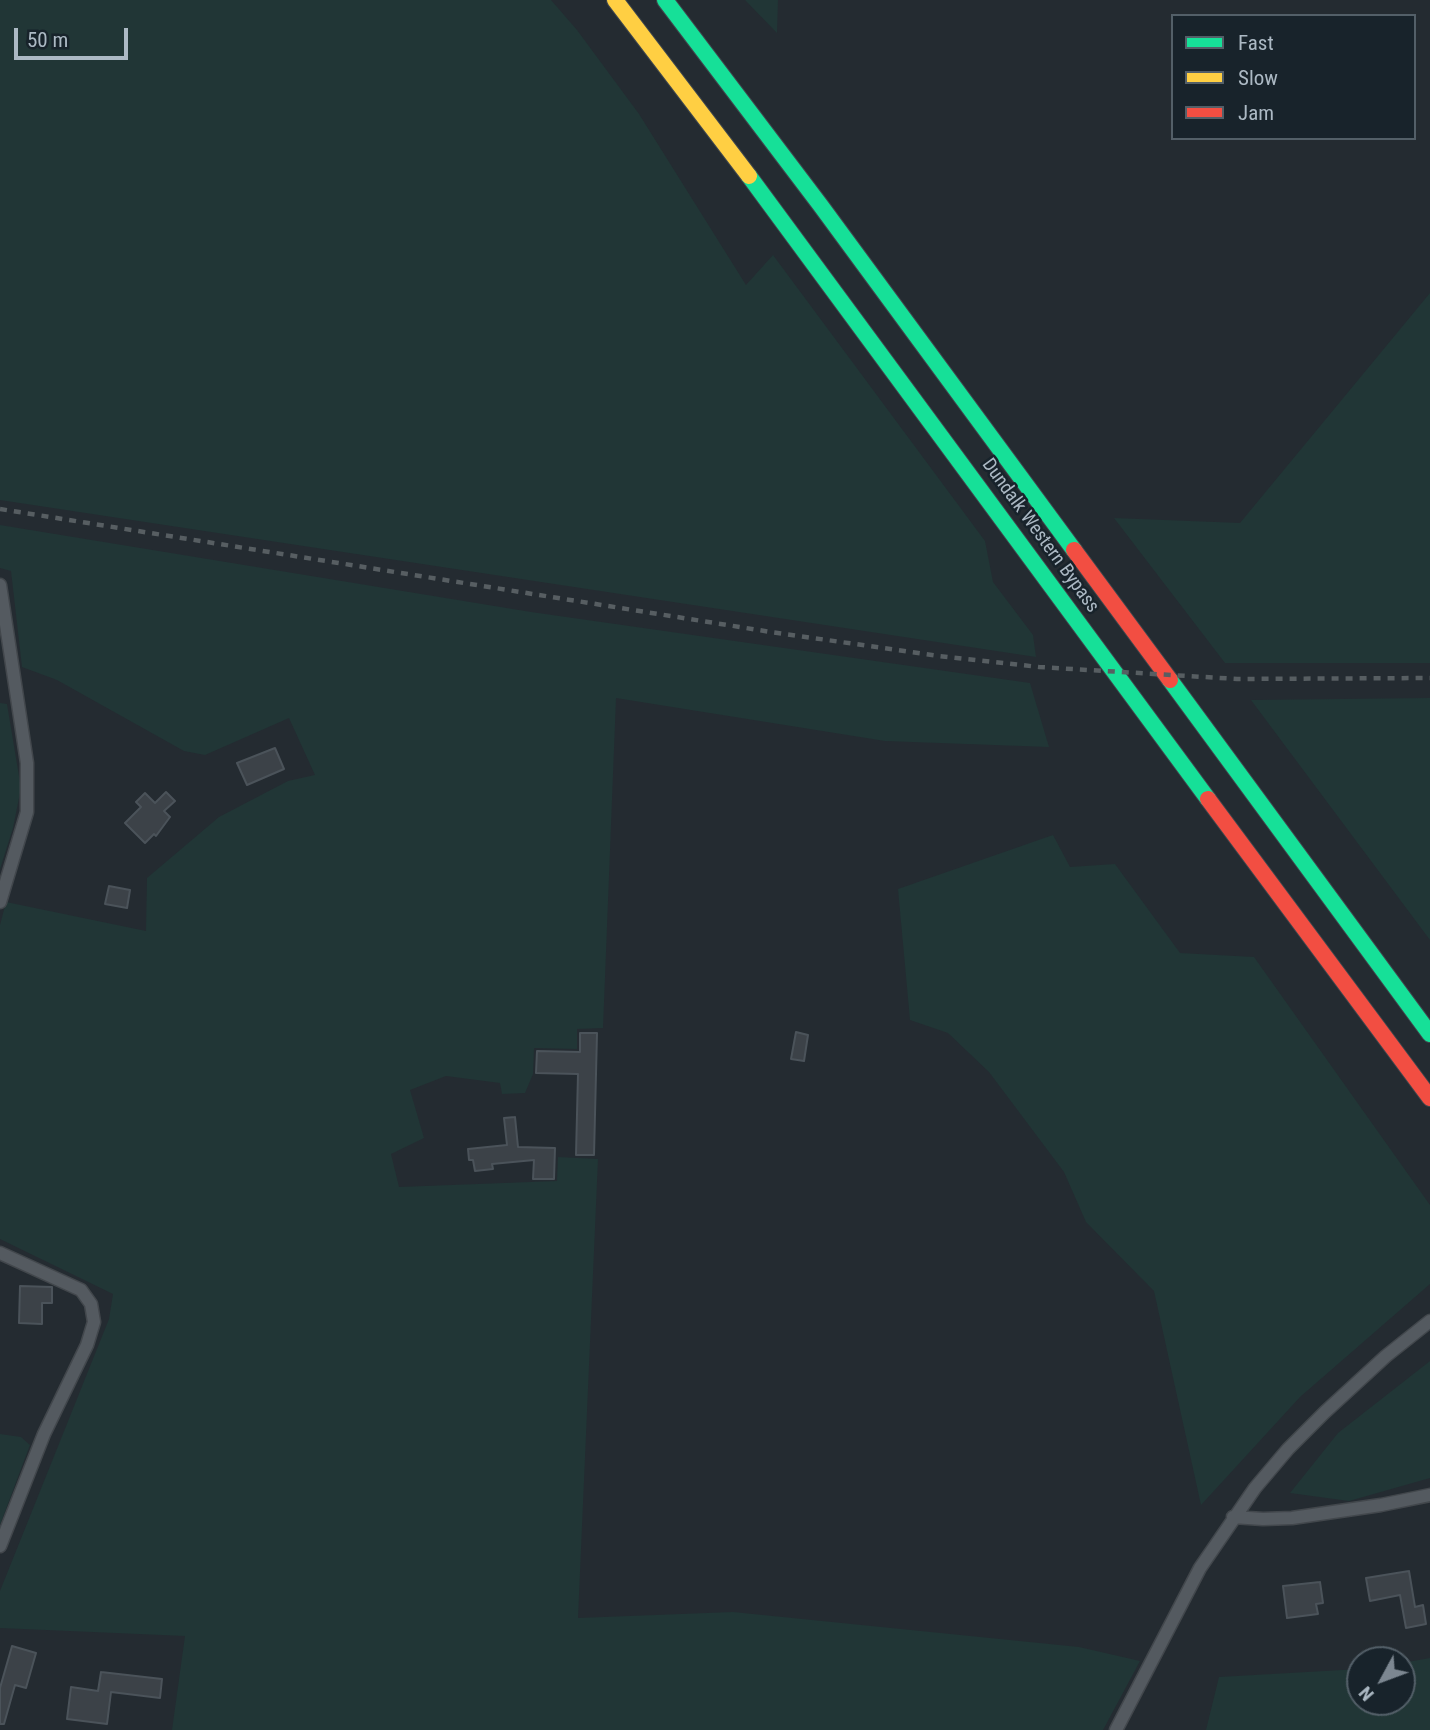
<!DOCTYPE html>
<html>
<head>
<meta charset="utf-8">
<style>
	body { margin:0 }
	#map { position:relative; width:1430px; height:1730px; overflow:hidden; background:#242b31; font-family:"Roboto Condensed",sans-serif }
	canvas { display:block }
	.legend { position:absolute; left:1171px; top:14px; width:245px; height:126px; box-sizing:border-box; background:#18232b; border:2px solid #535f68; margin:0; padding:9px 12px; list-style:none; font-size:21px; color:#acb9c4 }
	.legend li { display:flex; align-items:center; gap:14px; height:35px }
	.legend b { width:35px; border:2px solid #535f68 }
	.north { position:absolute; left:1346px; top:1646px; width:70px; height:70px; box-sizing:border-box; background:#18232b; border:2px solid #535f68; border-radius:50%; rotate:229deg; font-size:19px; font-weight:700; line-height:28px; text-align:center; color:#acb9c4 }
	.north::after { content:''; display:block; margin:auto; width:24px; height:32px; background:#7c8791; clip-path:polygon(50% 0,100% 100%,50% 72%,0 100%) }
	.scale { position:absolute; left:14px; top:28px; width:114px; height:32px; box-sizing:border-box; border:4px solid #acb9c4; border-top:0; padding-left:9px; font-size:21px; line-height:24px; white-space:nowrap; color:#acb9c4; -webkit-text-stroke:5px #18232b; paint-order:stroke }
</style>
</head>
<body>
<div id="map">
<canvas width="1430" height="1730"></canvas>
<ul class="legend">
<li><b style="height:9px;background:#16e098"></b>Fast</li>
<li><b style="height:9px;background:#ffcf43"></b>Slow</li>
<li><b style="height:9px;background:#f24e42"></b>Jam</li>
</ul>
<div class="north">N</div>
<div class="scale">50 m</div>
</div>
<script>
const c = document.querySelector('canvas').getContext('2d');
c.lineJoin = 'round';
function fillPath(path, color) {
  c.fillStyle = color;
  c.fill(path, 'evenodd');
}
function poly(rows) {
  const path = new Path2D();
  for (const r of rows) {
    path.moveTo(r[0], r[1]);
    for (let i = 2; i < r.length; i += 2) path.lineTo(r[i], r[i + 1]);
  }
  return path;
}
function trace(path, color, width, dash) {
  c.strokeStyle = color;
  c.lineWidth = width;
  c.lineCap = dash ? 'butt' : 'round';
  c.setLineDash(dash || []);
  c.stroke(path);
}
function write(font, color, halo, rows, align = 'center') {
  c.font = font + ' "Roboto Condensed",sans-serif';
  c.lineWidth = 5;
  c.setLineDash([]);
  c.textBaseline = 'middle';
  c.strokeStyle = halo;
  c.fillStyle = color;
  for (const [text, x, y, turn = 0] of rows) {
    c.save();
    c.translate(x, y);
    c.rotate((+turn || 0) * Math.PI / 180);
    c.textAlign = isNaN(turn) ? turn : align;
    if (halo) c.strokeText(text, 0, 0);
    c.fillText(text, 0, 0);
    c.restore();
  }
}
const green = poly([
	[0,0,551,0,577,30,639,114,746,285,773,255,985,541,993,582,1033,635,1036,657,0,500],
	[745,0,778,0,777,33],
	[1430,293,1430,663,1225,663,1114,518,1240,523],
	[0,525,531,612,1030,683,1049,747,885,741,616,698,603,1028,577,1029,577,1049,534,1048,533,1074,525,1093,502,1094,500,1083,446,1076,410,1090,424,1138,391,1154,399,1187,557,1181,558,1157,598,1159,578,1618,733,1612,1079,1647,1140,1661,1103,1730,172,1730,185,1636,0,1628,0,1591,109,1319,113,1294,0,1239,0,925,6,902,146,931,147,878,219,817,288,781,315,775,289,718,205,755,184,751,57,680,22,667,11,571,0,568],
	[1430,698,1430,940,1251,700],
	[0,703,7,704,21,788,13,828,0,869],
	[1053,835,1070,867,1115,864,1180,953,1254,957,1430,1205,1430,1284,1300,1397,1201,1505,1154,1291,1086,1222,1064,1172,989,1072,948,1033,910,1020,898,889],
	[1430,1361,1430,1478,1349,1501,1290,1493,1338,1433],
	[0,1434,21,1437,30,1445,0,1525],
	[1430,1658,1430,1730,1206,1730,1219,1677,1360,1669,1360,1702,1402,1702,1402,1663]
]);
const building = poly([
	[275,748,284,769,247,785,237,763,275,748],
	[166,792,175,801,164,811,170,817,156,836,154,834,145,843,125,823,141,807,136,802,145,793,155,803,166,792],
	[109,886,130,890,127,908,105,904,109,886],
	[796,1032,808,1035,804,1061,791,1059,796,1032],
	[580,1033,597,1033,594,1155,576,1155,578,1074,536,1073,537,1051,580,1052,580,1033],
	[515,1117,518,1147,555,1148,554,1179,533,1179,534,1160,492,1164,493,1169,475,1171,473,1160,469,1160,468,1149,507,1145,504,1118,515,1117],
	[20,1286,52,1287,52,1303,42,1303,42,1324,19,1323,20,1286],
	[1409,1571,1415,1607,1423,1605,1426,1624,1406,1628,1400,1595,1370,1601,1366,1578,1409,1571],
	[1320,1582,1323,1603,1316,1604,1318,1614,1287,1618,1283,1586,1320,1582],
	[12,1646,36,1653,26,1688,15,1685,4,1724,0,1724,0,1688,12,1646],
	[101,1672,162,1679,160,1698,111,1692,107,1724,67,1719,71,1687,98,1691,101,1672]
]);
const street = poly([
	[0,585,27,763,27,812,0,902],
	[0,1253,81,1290,91,1304,94,1322,87,1345,44,1434,0,1546],
	[1233,1517,1263,1519,1292,1518,1381,1505,1430,1495],
	[1116,1730,1200,1568,1255,1488,1288,1449,1325,1412,1386,1356,1430,1321]
]);
const fast = poly([
	[665,0,821,206,1074,550],
	[749,176,1208,799],
	[1170,680,1430,1034]
]);
const slow = poly([
	[615,0,749,176]
]);
const jam = poly([
	[1074,550,1170,680],
	[1208,799,1430,1098]
]);
const rail = poly([
	[0,509,771,632,939,656,1039,667,1237,679,1430,678]
]);
const streetNames = [
	["Dundalk Western Bypass",1040,536,54]
];
fillPath(green, '#213636');
fillPath(building, '#3c4248');
trace(building, '#4b535a', 2);
trace(street, '#42474c', 15);
trace(fast, '#40474d', 18);
trace(slow, '#40474d', 18);
trace(jam, '#40474d', 18);
trace(street, '#545a60', 12);
trace(fast, '#16e098', 16);
trace(slow, '#ffcf43', 16);
trace(jam, '#f24e42', 16);
trace(rail, '#575e62', 4.5, [7, 7]);
write('19px', '#acb9c4', '#18232b', streetNames);
</script>
</body>
</html>
